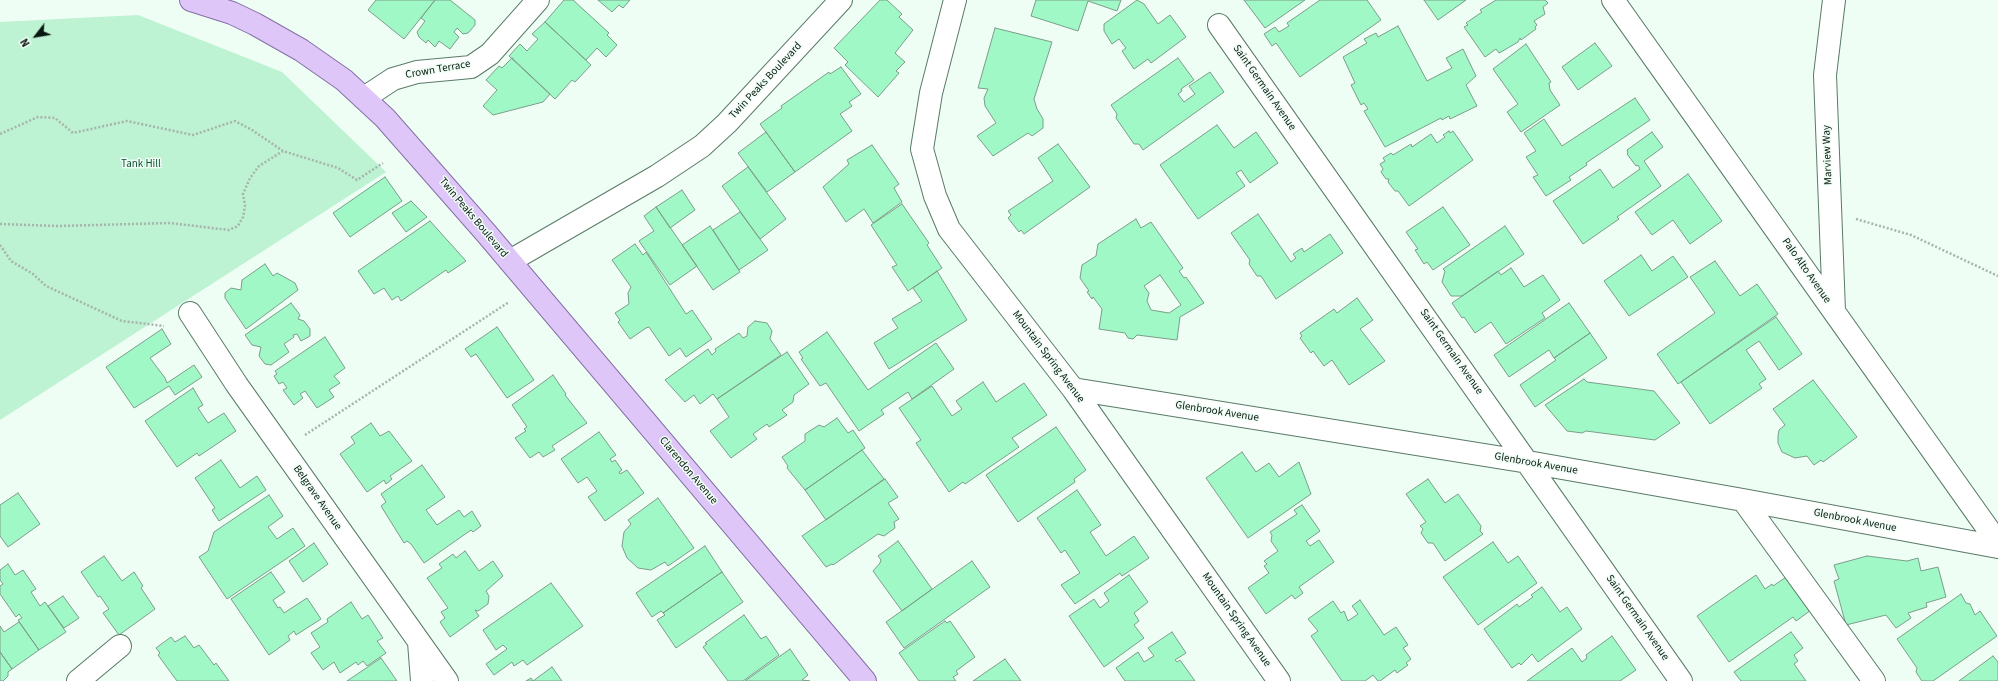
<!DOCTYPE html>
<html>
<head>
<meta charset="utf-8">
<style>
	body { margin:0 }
	#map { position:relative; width:1998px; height:681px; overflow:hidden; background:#effef5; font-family:"Source Sans 3",sans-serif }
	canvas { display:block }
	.north { position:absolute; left:16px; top:16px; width:40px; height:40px; -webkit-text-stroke:3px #effef5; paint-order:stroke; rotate:239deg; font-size:11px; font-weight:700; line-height:16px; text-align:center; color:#0a1710 }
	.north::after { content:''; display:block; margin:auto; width:14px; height:18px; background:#0a1710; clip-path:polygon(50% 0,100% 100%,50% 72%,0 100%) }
</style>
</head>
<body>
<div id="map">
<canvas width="1998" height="681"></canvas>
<div class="north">N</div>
</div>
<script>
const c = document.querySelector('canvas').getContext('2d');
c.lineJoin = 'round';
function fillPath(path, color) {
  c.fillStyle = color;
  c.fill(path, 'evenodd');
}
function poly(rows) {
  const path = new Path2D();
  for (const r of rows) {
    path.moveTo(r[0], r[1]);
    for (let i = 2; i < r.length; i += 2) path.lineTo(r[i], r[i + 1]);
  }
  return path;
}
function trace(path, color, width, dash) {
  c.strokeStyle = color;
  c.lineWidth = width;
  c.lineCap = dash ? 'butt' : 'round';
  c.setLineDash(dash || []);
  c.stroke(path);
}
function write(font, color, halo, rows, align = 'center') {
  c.font = font + ' "Source Sans 3",sans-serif';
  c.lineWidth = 3;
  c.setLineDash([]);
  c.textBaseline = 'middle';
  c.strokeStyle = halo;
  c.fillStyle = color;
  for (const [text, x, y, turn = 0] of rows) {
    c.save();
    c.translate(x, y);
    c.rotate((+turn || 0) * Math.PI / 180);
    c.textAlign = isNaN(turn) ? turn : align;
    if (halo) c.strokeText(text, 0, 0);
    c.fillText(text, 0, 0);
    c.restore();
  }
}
const green = poly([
	[138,15,282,72,386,172,0,420,0,22]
]);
const building = poly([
	[376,0,435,0,404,39,368,10,376,0],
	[435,0,450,0,475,20,475,25,468,33,463,34,457,28,454,32,459,37,450,49,439,41,435,47,428,40,426,43,419,37,417,32,425,21,421,18,435,0],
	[564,0,573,0,609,33,607,35,617,45,606,57,597,48,586,60,545,22,564,0],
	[598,0,630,0,623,8,619,5,612,12,598,0],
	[880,0,887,0,902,14,899,17,913,30,895,53,905,62,896,71,899,73,878,97,845,65,848,62,834,48,880,0],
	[1036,0,1121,0,1117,11,1088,1,1078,31,1031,16,1036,0],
	[1137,0,1144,4,1158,24,1170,15,1186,37,1151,63,1148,59,1134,69,1122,51,1126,48,1119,39,1112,44,1104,31,1104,24,1137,0],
	[1244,0,1305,0,1265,28,1244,0],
	[1320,0,1367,0,1381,20,1300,77,1276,43,1272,46,1264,34,1275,27,1279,32,1289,26,1287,23,1320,0],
	[1424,0,1466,0,1438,20,1424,0],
	[1496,0,1545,0,1548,3,1543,7,1545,14,1534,21,1537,25,1535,27,1536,29,1521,40,1520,38,1518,42,1501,52,1499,53,1496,49,1485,57,1464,27,1468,25,1466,23,1482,12,1480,10,1496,0],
	[545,22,591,65,575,82,572,80,555,99,509,56,520,44,527,51,538,39,532,34,545,22],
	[1398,26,1427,81,1452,68,1446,58,1463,49,1476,76,1466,85,1477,106,1450,119,1449,116,1442,120,1441,118,1385,147,1364,111,1368,109,1364,103,1361,105,1351,85,1355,83,1343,57,1367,43,1364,39,1376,33,1378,37,1398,26],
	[995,28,1052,42,1034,99,1037,109,1043,119,1043,128,1032,136,1028,133,993,156,977,136,996,123,985,106,984,98,988,89,978,88,995,28],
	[1595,43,1612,66,1578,90,1562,67,1595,43],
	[1526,44,1551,82,1549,83,1550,90,1560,105,1521,132,1507,112,1518,104,1493,69,1526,44],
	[512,58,550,94,543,102,493,115,483,106,497,90,486,80,499,66,502,68,512,58],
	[1178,58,1194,80,1181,89,1182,91,1178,94,1184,102,1195,94,1189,86,1210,72,1224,92,1143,150,1139,144,1134,144,1116,118,1117,114,1111,105,1178,58],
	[841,67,861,94,849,102,852,106,840,114,852,131,795,172,760,124,782,108,781,106,829,72,830,74,841,67],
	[1635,98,1650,120,1586,163,1587,165,1569,177,1571,180,1546,196,1533,177,1538,175,1526,157,1536,151,1524,133,1544,119,1562,146,1635,98],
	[1217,125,1234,148,1256,132,1278,163,1250,183,1241,170,1236,173,1245,186,1198,219,1160,165,1217,125],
	[1449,131,1450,133,1453,131,1473,160,1409,206,1398,191,1395,191,1388,182,1389,179,1386,179,1381,172,1383,169,1380,164,1385,161,1383,158,1391,153,1393,155,1411,144,1412,147,1431,134,1437,143,1445,137,1443,135,1449,131],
	[766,132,795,172,767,192,738,153,766,132],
	[1652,132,1663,147,1644,161,1661,186,1617,217,1619,219,1583,244,1553,201,1600,169,1613,188,1640,169,1638,165,1636,166,1627,154,1628,153,1627,150,1652,132],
	[1058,144,1090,187,1024,234,1021,230,1019,232,1008,218,1011,215,1008,211,1053,181,1038,158,1058,144],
	[872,145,899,184,894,188,902,202,873,223,864,209,846,222,823,187,849,164,847,160,872,145],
	[748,167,786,219,760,239,722,186,748,167],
	[1688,174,1722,221,1690,244,1673,220,1652,235,1635,212,1688,174],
	[385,177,402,201,350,237,333,213,385,177],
	[682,190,695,210,670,228,656,207,682,190],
	[411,201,427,217,406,232,392,213,411,201],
	[902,204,929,243,927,245,942,268,908,291,892,267,897,265,871,225,902,204],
	[656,207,697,266,670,285,639,241,654,231,644,216,656,207],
	[1443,207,1470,245,1433,270,1427,262,1424,264,1415,250,1418,249,1406,232,1443,207],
	[740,212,768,250,739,270,713,230,740,212],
	[1258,214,1291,262,1296,258,1293,254,1302,248,1304,252,1330,234,1343,253,1276,299,1261,276,1257,276,1249,264,1250,260,1231,233,1258,214],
	[1136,219,1141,228,1151,222,1183,268,1179,271,1184,278,1186,277,1204,303,1180,317,1177,340,1137,335,1133,339,1128,338,1125,333,1099,329,1102,309,1093,297,1092,299,1087,292,1089,291,1080,278,1082,265,1096,256,1098,244,1136,219],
	[1160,275,1181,305,1169,313,1151,310,1147,301,1149,293,1144,286,1160,275],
	[430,221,466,261,448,273,446,270,401,301,398,296,392,300,384,288,374,294,358,271,430,221],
	[710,226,740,272,713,290,682,245,710,226],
	[1505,226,1524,254,1462,296,1451,296,1442,282,1445,271,1443,269,1505,226],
	[635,244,643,255,646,252,686,314,692,310,712,339,686,357,680,348,669,356,649,327,646,328,630,339,618,322,620,320,615,313,629,304,628,293,631,287,612,260,635,244],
	[1641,255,1652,271,1673,256,1688,277,1629,316,1604,281,1641,255],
	[1715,261,1740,296,1757,284,1778,314,1678,384,1657,354,1715,313,1690,277,1715,261],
	[265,264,273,276,277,273,295,283,298,290,246,329,225,298,225,293,231,288,241,290,242,280,265,264],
	[1511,268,1524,287,1543,275,1560,300,1542,313,1545,318,1506,344,1491,322,1475,333,1464,317,1462,318,1452,303,1498,271,1501,275,1511,268],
	[937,271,967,320,889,369,874,343,898,328,892,319,922,301,913,288,937,271],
	[1357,298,1373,320,1360,329,1385,361,1349,385,1332,360,1324,366,1313,351,1311,353,1300,338,1302,336,1300,333,1334,309,1337,313,1357,298],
	[291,303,300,315,298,319,304,321,310,329,310,336,301,341,297,334,293,335,294,337,284,344,289,352,271,365,265,364,259,356,261,347,252,345,245,335,291,303],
	[1569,303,1590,333,1554,358,1549,350,1509,377,1494,355,1569,303],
	[1776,317,1802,354,1779,370,1759,341,1746,350,1766,379,1759,384,1762,388,1710,424,1681,382,1776,317],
	[755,321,767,323,772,331,770,339,781,355,717,399,713,394,700,404,694,395,685,402,665,380,708,349,712,355,716,351,715,349,739,333,743,338,747,336,748,327,755,321],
	[497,327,534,380,507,398,476,354,471,357,465,349,497,327],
	[162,329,171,344,150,358,165,378,167,383,194,365,202,377,175,395,169,386,134,408,106,367,162,329],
	[827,332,868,390,936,343,954,369,912,399,908,392,881,410,884,414,859,431,826,383,820,386,801,359,803,358,799,352,827,332],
	[1590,333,1607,358,1535,407,1520,385,1556,360,1554,358,1590,333],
	[325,337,345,368,334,376,340,383,329,390,334,397,317,408,305,391,300,394,303,398,294,405,283,390,287,388,283,382,279,384,274,376,277,374,275,371,325,337],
	[787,352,809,384,794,395,793,402,782,410,787,415,769,427,767,424,753,434,757,439,731,458,710,431,729,417,717,399,787,352],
	[553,375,566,394,565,395,587,423,552,446,555,450,543,457,539,452,530,458,515,438,526,431,524,429,527,427,512,405,553,375],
	[1584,379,1587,382,1654,391,1680,423,1655,440,1586,431,1582,433,1567,431,1545,405,1584,379],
	[1813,380,1857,437,1823,462,1821,460,1814,465,1807,456,1795,458,1782,452,1778,443,1778,436,1779,430,1785,425,1773,409,1813,380],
	[983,382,996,402,1024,383,1047,415,1012,438,1019,447,965,484,963,482,949,492,916,443,921,440,899,408,932,386,952,416,962,409,956,401,983,382],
	[193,388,203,405,198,408,208,423,224,413,236,431,199,456,197,453,177,467,145,421,193,388],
	[837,418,848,433,853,430,865,448,805,490,787,468,788,466,782,457,805,441,805,434,819,425,824,427,837,418],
	[371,423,380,436,389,431,412,461,390,476,392,479,386,484,384,480,367,492,340,454,355,443,351,437,371,423],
	[1056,427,1086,470,1074,479,1075,482,1018,522,986,475,1056,427],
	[599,432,616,455,610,459,612,462,615,460,622,470,619,472,620,474,627,470,644,493,605,521,588,497,597,491,587,477,578,483,561,459,599,432],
	[862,450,884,479,826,520,805,490,862,450],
	[1242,452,1256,472,1269,463,1279,477,1299,462,1311,494,1248,538,1206,478,1242,452],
	[221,460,240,488,257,476,266,490,219,521,212,510,215,508,195,478,221,460],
	[422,465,445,497,426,510,437,525,459,510,464,517,472,511,481,526,473,532,471,530,424,563,411,544,407,541,404,543,381,506,386,502,381,494,422,465],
	[885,479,898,497,888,503,899,519,894,522,895,528,884,536,878,534,833,565,832,564,826,567,802,536,885,479],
	[1428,479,1445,503,1458,494,1481,526,1480,531,1483,534,1445,561,1433,543,1428,543,1421,533,1423,529,1420,526,1426,522,1406,494,1428,479],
	[1077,490,1101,525,1090,532,1106,556,1134,536,1149,558,1122,576,1120,573,1075,604,1061,585,1080,573,1065,550,1061,553,1037,518,1077,490],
	[18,493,40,524,8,547,0,536,0,505,18,493],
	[269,495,283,516,268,527,277,539,293,528,305,546,227,599,199,557,208,551,214,532,269,495],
	[658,498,694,548,668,566,665,562,651,570,638,568,627,558,622,546,624,532,631,524,628,520,658,498],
	[1302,505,1320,531,1306,541,1310,546,1319,540,1334,562,1299,587,1303,593,1295,599,1292,595,1266,614,1248,588,1269,573,1264,566,1267,564,1264,561,1278,551,1271,541,1272,535,1270,532,1297,514,1294,510,1302,505],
	[898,541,932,589,902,611,873,571,880,563,881,560,878,556,898,541],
	[1493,542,1508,563,1518,556,1537,583,1478,625,1443,577,1493,542],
	[314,543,328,564,303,582,289,561,314,543],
	[705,546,722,572,663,613,661,611,652,617,636,593,705,546],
	[465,551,479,571,493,561,503,576,486,591,489,596,488,604,478,611,475,610,479,616,450,637,440,622,445,618,441,612,448,608,427,578,442,568,439,564,453,554,456,558,465,551],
	[104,556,122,581,134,572,143,586,141,588,155,609,119,635,103,613,109,609,100,596,98,597,81,572,104,556],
	[1867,556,1907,561,1918,558,1921,571,1938,567,1946,597,1926,603,1927,607,1908,613,1911,618,1896,628,1886,615,1846,625,1834,581,1839,579,1834,565,1867,556],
	[972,561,990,587,904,648,886,622,972,561],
	[8,564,15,575,23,570,36,589,31,592,40,606,45,602,66,632,39,650,18,620,22,618,19,614,16,617,0,594,0,586,3,584,0,580,0,570,8,564],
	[1795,571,1818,605,1796,621,1793,617,1729,662,1697,616,1756,575,1765,589,1772,584,1773,586,1795,571],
	[271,572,285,592,273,600,278,608,280,607,284,613,307,598,321,619,296,635,294,631,288,636,290,640,269,655,231,599,271,572],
	[722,572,743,602,676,648,657,620,665,615,663,613,722,572],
	[1129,575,1148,602,1134,613,1139,621,1134,625,1144,638,1104,667,1069,616,1094,599,1100,608,1109,601,1104,593,1129,575],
	[551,583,583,626,527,665,523,660,514,666,512,662,494,675,486,664,507,649,503,645,496,650,483,630,551,583],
	[1542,587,1560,612,1567,607,1582,629,1538,662,1532,654,1521,665,1519,663,1512,668,1484,629,1517,604,1519,607,1533,597,1531,595,1542,587],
	[1961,594,1966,603,1970,604,1975,615,1980,611,1997,636,1933,681,1922,681,1916,672,1917,668,1897,639,1961,594],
	[63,596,79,618,64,628,48,606,63,596],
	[1360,600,1384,635,1396,627,1408,645,1403,648,1411,659,1406,663,1408,665,1397,673,1395,670,1380,681,1378,681,1373,675,1365,681,1342,681,1311,636,1318,631,1308,619,1333,601,1341,613,1344,611,1348,621,1358,614,1352,606,1360,600],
	[351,602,362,619,368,615,383,638,377,641,386,653,367,666,363,661,358,665,356,662,340,673,334,662,323,670,311,653,320,647,311,633,328,622,327,619,351,602],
	[744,615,761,639,766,636,779,655,743,681,728,681,703,647,707,644,705,643,744,615],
	[945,621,947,623,950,621,975,657,956,671,958,674,953,677,956,681,919,681,899,653,945,621],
	[19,622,39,650,12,669,0,652,0,626,4,632,19,622],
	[1172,632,1186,653,1175,660,1177,662,1180,660,1195,681,1125,681,1116,668,1138,652,1144,662,1154,656,1148,648,1172,632],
	[1791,632,1803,648,1794,655,1798,661,1794,664,1806,681,1741,681,1734,672,1791,632],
	[185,636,194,648,199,645,214,665,216,663,229,681,177,681,158,655,160,653,156,648,171,637,175,642,185,636],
	[1612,636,1636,670,1620,681,1527,681,1572,648,1582,662,1587,658,1586,655,1612,636],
	[790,649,808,675,802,680,810,681,745,681,790,649],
	[0,652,12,669,8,672,8,676,3,681,0,681,0,652],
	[1993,656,1998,662,1998,681,1959,681,1993,656],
	[381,658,397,681,347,681,381,658],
	[1005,659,1021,681,973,681,1005,659],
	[552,667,562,681,526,681,531,678,533,681,552,667]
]);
const path = poly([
	[0,134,38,117,55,118,73,133,127,121,193,135,235,121,252,130,283,151,338,168,357,180,383,163],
	[1856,219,1911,235,1998,276],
	[0,224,58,226,170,223,229,230,238,226,243,217,245,206,243,194,250,178,259,166,283,151],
	[0,245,11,261,33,274,46,286,122,321,164,326],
	[305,435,509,302]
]);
const minor = poly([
	[955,0,931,93,922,149,935,196,949,229,1073,389,1279,681],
	[1613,0,1998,543],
	[1834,0,1825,75,1834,311],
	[1219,25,1681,681],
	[364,98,393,79,417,72,471,67,490,54,538,0],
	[510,261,657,176,702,146,727,123,841,0],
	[190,313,237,385,447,681],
	[1073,389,1528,462,1743,500,1998,547],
	[1743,500,1874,681],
	[419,642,422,681],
	[78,681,120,646]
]);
const major = poly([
	[191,0,232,13,255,24,301,50,344,80,385,118,486,233,865,681]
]);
const streetNames = [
	["Crown Terrace",438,70,-10],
	["Twin Peaks Boulevard",766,81,-47],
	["Saint Germain Avenue",1264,88,55],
	["Marview Way",1828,155,-92],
	["Twin Peaks Boulevard",473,218,50],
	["Palo Alto Avenue",1806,271,55],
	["Saint Germain Avenue",1451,352,55],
	["Mountain Spring Avenue",1048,357,53],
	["Glenbrook Avenue",1217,412,9],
	["Glenbrook Avenue",1536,464,10],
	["Clarendon Avenue",688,471,50],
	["Belgrave Avenue",317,498,55],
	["Glenbrook Avenue",1855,521,11],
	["Saint Germain Avenue",1637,618,55],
	["Mountain Spring Avenue",1236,620,55]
];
const parkNames = [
	["Tank Hill",141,165]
];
fillPath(green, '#bdf2d2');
fillPath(building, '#a1f8c7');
trace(building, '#7a9e89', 1);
trace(minor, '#597b67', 24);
trace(major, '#8670a5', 24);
trace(path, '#a6b4ac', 2.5, [2, 2]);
trace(minor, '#fff', 22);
trace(major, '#dec6f9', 22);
write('11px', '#0a1710', '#effef5', streetNames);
write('11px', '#0b5032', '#effef5', parkNames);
</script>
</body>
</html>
